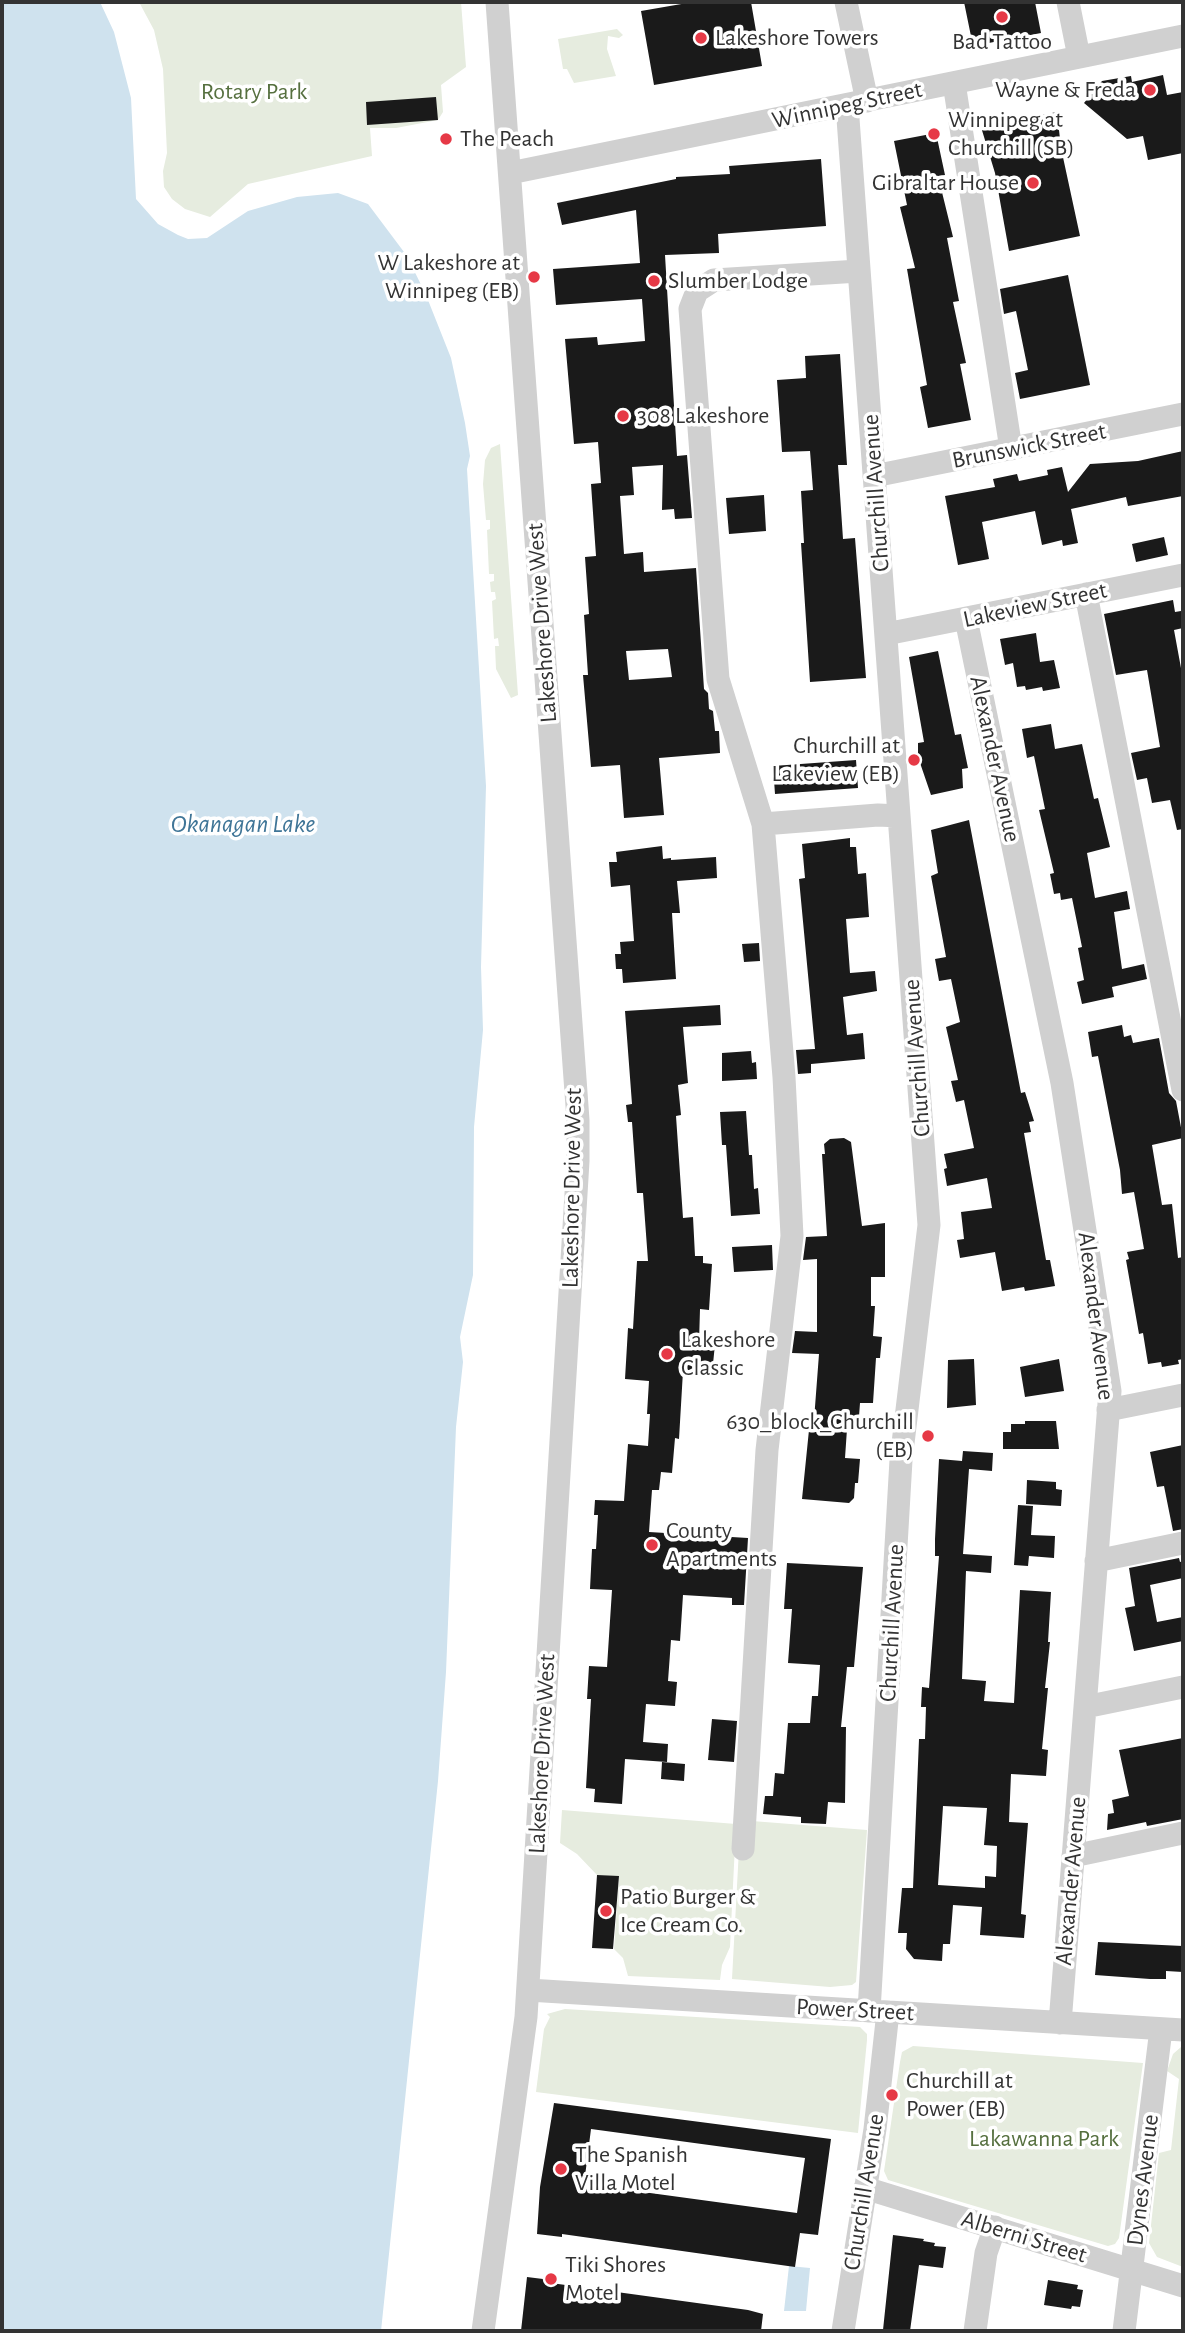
<!DOCTYPE html>
<html>
<head>
<meta charset="utf-8">
<style>
	body { margin:0 }
	#map { position:relative; width:1185px; height:2333px; overflow:hidden; background:#fff; font-family:"Alegreya Sans",sans-serif }
	canvas { display:block }
	.frame { position:absolute; inset:0; border:4px solid #333; pointer-events:none }
</style>
</head>
<body>
<div id="map">
<canvas width="1185" height="2333"></canvas>
<div class="frame"></div>
</div>
<script>
const c = document.querySelector('canvas').getContext('2d');
c.lineJoin = 'round';
function fillPath(path, color) {
  c.fillStyle = color;
  c.fill(path, 'evenodd');
}
function poly(rows) {
  const path = new Path2D();
  for (const r of rows) {
    path.moveTo(r[0], r[1]);
    for (let i = 2; i < r.length; i += 2) path.lineTo(r[i], r[i + 1]);
  }
  return path;
}
function trace(path, color, width, dash) {
  c.strokeStyle = color;
  c.lineWidth = width;
  c.lineCap = dash ? 'butt' : 'round';
  c.setLineDash(dash || []);
  c.stroke(path);
}
function write(font, color, halo, rows, align = 'center') {
  c.font = font + ' "Alegreya Sans",sans-serif';
  c.lineWidth = 7;
  c.setLineDash([]);
  c.textBaseline = 'middle';
  c.strokeStyle = halo;
  c.fillStyle = color;
  for (const [text, x, y, turn = 0] of rows) {
    c.save();
    c.translate(x, y);
    c.rotate((+turn || 0) * Math.PI / 180);
    c.textAlign = isNaN(turn) ? turn : align;
    if (halo) c.strokeText(text, 0, 0);
    c.fillText(text, 0, 0);
    c.restore();
  }
}
const green = poly([
	[139,2,461,2,466,67,441,85,443,112,438,120,396,128,370,128,372,156,248,184,210,217,185,209,172,199,164,187,163,171,167,153,163,69,154,30],
	[617,29,623,35,619,38,608,36,607,49,616,76,574,83,567,69,563,69,558,39],
	[500,444,518,695,511,698,496,669,495,646,499,646,498,638,494,639,492,601,496,599,495,592,491,592,490,582,494,581,494,574,489,574,487,530,490,529,490,520,486,520,483,484,485,460,491,448],
	[562,1810,736,1824,730,1947,722,1965,720,1980,628,1976,623,1958,614,1949,619,1877,597,1875,577,1854,560,1843],
	[752,1821,867,1830,856,1982,852,1985,830,1987,732,1979,740,1830],
	[565,2009,860,2027,867,2034,867,2040,858,2133,536,2092,544,2029,550,2017,547,2014],
	[913,2046,1143,2063,1119,2238,1115,2244,1108,2246,888,2180,884,2171,900,2062,902,2052],
	[1181,2047,1183,2047,1183,2267,1157,2257,1149,2243,1159,2153,1171,2150,1179,2079,1167,2071,1173,2054]
]);
const water = poly([
	[2,2,100,2,114,32,131,98,136,199,158,224,178,235,188,239,207,238,248,211,297,197,338,193,368,204,407,256,426,295,451,358,465,423,470,456,467,469,486,786,481,967,483,1030,474,1127,473,1275,460,1337,463,1362,456,1427,446,1672,438,1781,381,2331,2,2331],
	[789,2266,810,2268,806,2311,784,2311]
]);
const building = poly([
	[693,2,751,2,762,66,654,85,641,11],
	[964,2,1035,2,1041,33,973,46],
	[1163,75,1167,95,1183,92,1183,153,1148,160,1143,136,1127,139,1084,103,1102,81,1131,76,1132,82],
	[436,97,438,120,367,125,366,102],
	[1057,112,1061,148,1080,236,1009,251,995,173,981,127],
	[936,133,945,175,938,176,953,237,947,238,959,301,953,302,966,363,960,364,971,420,928,428,920,387,927,385,907,269,915,268,900,207,907,205,894,141],
	[821,159,826,226,718,234,719,253,665,255,677,456,687,455,692,518,675,519,674,509,662,510,663,465,632,467,634,495,620,496,624,554,643,552,644,572,696,568,704,689,708,693,709,709,713,711,715,731,719,731,720,753,659,758,664,815,624,818,620,765,591,767,583,675,588,675,584,615,589,614,585,557,596,556,591,484,601,483,598,442,574,444,565,339,597,337,598,345,645,341,642,299,556,305,553,269,640,263,636,210,562,225,557,203,676,179,676,177,730,174,729,166],
	[668,649,672,677,629,680,626,651],
	[1068,275,1090,385,1020,399,1015,373,1028,370,1016,311,1004,314,1000,289],
	[840,354,847,465,838,465,843,539,855,538,866,678,810,682,801,543,804,543,801,491,813,490,810,451,782,452,777,380,806,378,805,356],
	[1183,451,1183,496,1128,506,1126,497,1071,509,1078,543,1063,546,1062,540,1042,545,1035,511,982,522,989,559,958,565,945,496,995,487,993,479,1017,474,1019,481,1048,475,1047,470,1062,467,1068,492,1090,464,1138,461],
	[764,495,766,531,729,534,726,498],
	[1164,537,1168,555,1136,562,1132,544],
	[1173,600,1175,612,1181,611,1183,624,1183,628,1174,630,1183,679,1183,829,1177,830,1170,800,1152,803,1147,778,1137,780,1131,753,1160,747,1147,670,1116,675,1104,614],
	[1036,633,1040,662,1054,660,1060,688,1043,691,1042,687,1026,690,1025,686,1017,687,1013,663,1005,665,1000,639],
	[938,651,955,735,961,734,968,768,962,769,963,788,931,795,918,757,918,743,924,742,909,657],
	[1051,724,1055,749,1082,744,1094,799,1098,798,1110,847,1087,853,1095,898,1127,891,1130,909,1114,912,1122,969,1144,964,1147,979,1112,987,1114,997,1082,1004,1077,982,1084,980,1078,948,1082,947,1072,898,1061,900,1060,893,1054,894,1050,874,1054,873,1039,810,1045,809,1034,756,1027,758,1022,729],
	[856,760,858,788,775,794,773,766],
	[969,820,1021,1093,1025,1092,1034,1121,1029,1122,1031,1132,1024,1133,1046,1260,1050,1260,1055,1286,1025,1291,1024,1287,1002,1291,995,1252,960,1258,957,1240,964,1239,961,1212,992,1208,987,1178,947,1186,944,1169,947,1168,944,1154,974,1148,964,1100,956,1102,951,1081,958,1080,946,1027,960,1022,951,979,939,981,935,959,946,957,931,876,938,873,931,830],
	[850,838,850,847,856,847,858,874,866,873,869,917,846,919,850,973,875,971,877,991,843,997,847,1035,863,1033,865,1059,811,1064,811,1073,798,1074,796,1050,815,1049,799,879,805,878,802,844],
	[662,846,663,859,671,858,671,860,716,857,717,878,677,881,680,913,672,913,676,979,623,983,622,969,616,969,615,954,621,954,620,942,634,941,630,885,611,887,609,862,617,862,616,852],
	[759,943,760,961,744,962,742,944],
	[720,1005,721,1025,683,1027,688,1083,678,1085,681,1115,676,1116,683,1218,693,1217,695,1256,703,1256,703,1263,712,1264,709,1310,700,1309,699,1343,715,1344,712,1374,683,1371,679,1439,675,1438,672,1473,661,1472,659,1490,652,1490,649,1532,748,1538,744,1605,732,1605,732,1598,683,1595,680,1641,671,1640,668,1681,677,1682,675,1706,646,1704,643,1742,668,1744,667,1762,625,1759,622,1804,594,1802,595,1789,586,1788,591,1699,587,1699,589,1666,607,1667,612,1590,590,1589,592,1549,596,1549,598,1515,594,1515,595,1500,624,1501,628,1444,648,1446,650,1414,647,1414,649,1381,625,1379,628,1328,633,1329,637,1261,648,1261,643,1193,637,1193,632,1122,628,1122,626,1105,632,1104,625,1011],
	[1122,1025,1124,1037,1131,1035,1133,1043,1159,1038,1169,1093,1176,1101,1183,1138,1152,1145,1162,1205,1172,1204,1178,1258,1183,1257,1183,1359,1178,1360,1179,1364,1162,1367,1161,1362,1148,1364,1143,1333,1139,1334,1126,1260,1129,1259,1127,1252,1144,1249,1134,1192,1122,1194,1120,1170,1098,1056,1092,1057,1088,1032],
	[751,1051,752,1063,756,1062,757,1079,722,1081,722,1053],
	[746,1111,749,1155,752,1155,754,1189,758,1188,760,1214,731,1216,726,1145,722,1145,720,1112],
	[844,1138,851,1142,862,1226,885,1223,885,1277,871,1277,871,1306,875,1306,873,1336,882,1337,880,1358,876,1358,873,1403,860,1403,858,1430,847,1429,845,1458,860,1459,858,1483,855,1483,854,1498,849,1503,802,1499,810,1420,814,1420,819,1354,792,1353,795,1331,817,1332,817,1259,803,1260,806,1237,827,1236,822,1154,825,1154,824,1144,830,1139],
	[772,1245,773,1270,734,1272,732,1247],
	[974,1359,976,1405,947,1408,948,1360],
	[1059,1359,1064,1391,1025,1397,1020,1367],
	[1025,1421,1056,1421,1059,1449,1003,1449,1003,1432,1011,1432,1011,1424,1025,1424],
	[1183,1445,1183,1529,1173,1531,1164,1486,1157,1487,1150,1452],
	[963,1451,993,1453,992,1471,969,1469,963,1554,992,1556,991,1573,966,1571,962,1679,986,1681,984,1701,1014,1703,1020,1590,1051,1592,1048,1642,1050,1642,1045,1688,1048,1688,1042,1749,1048,1750,1046,1776,1011,1774,1009,1822,1028,1823,1021,1914,1026,1915,1024,1938,980,1935,982,1907,953,1905,950,1944,943,1944,942,1961,914,1959,906,1949,907,1933,898,1933,902,1888,913,1888,919,1739,925,1739,926,1707,921,1707,922,1687,929,1688,939,1556,935,1556,935,1539,939,1459,962,1461],
	[943,1806,987,1808,984,1845,997,1846,996,1877,985,1876,985,1888,938,1885],
	[1027,1480,1056,1482,1056,1489,1062,1490,1061,1506,1026,1504],
	[1018,1505,1033,1506,1031,1535,1055,1536,1054,1558,1029,1556,1028,1566,1014,1565],
	[1179,1558,1180,1562,1183,1561,1183,1578,1150,1585,1157,1622,1183,1617,1183,1641,1134,1651,1125,1608,1135,1606,1129,1568],
	[787,1563,863,1567,854,1667,847,1667,841,1727,846,1727,845,1803,828,1802,826,1824,801,1823,801,1817,763,1814,765,1796,773,1796,775,1773,784,1774,788,1723,810,1723,812,1696,818,1696,820,1665,788,1663,792,1609,784,1609],
	[712,1719,737,1721,734,1762,708,1760],
	[1183,1738,1183,1819,1147,1826,1146,1822,1107,1830,1108,1814,1114,1813,1112,1800,1129,1796,1119,1750],
	[662,1762,685,1764,684,1781,661,1779],
	[597,1875,619,1876,613,1949,592,1948],
	[1098,1942,1183,1946,1183,1972,1166,1971,1166,1979,1150,1979,1095,1975],
	[554,2103,831,2139,818,2235,800,2233,795,2267,562,2234,562,2237,537,2234,540,2187],
	[591,2129,805,2158,797,2213,584,2184],
	[893,2235,924,2239,923,2241,935,2243,934,2246,946,2247,943,2268,919,2265,910,2331,883,2330],
	[527,2277,551,2280,551,2283,748,2310,763,2314,761,2331,521,2331],
	[1048,2280,1078,2285,1077,2289,1083,2290,1080,2307,1072,2306,1071,2309,1044,2305]
]);
const minor = poly([
	[846,2,867,101],
	[1068,2,1079,57],
	[954,83,1011,449],
	[847,105,929,1225,901,1460,869,2011],
	[510,173,1183,36],
	[874,476,1183,414],
	[1086,594,1183,1090],
	[966,619,1062,1083,1110,1391,1060,2023],
	[886,634,1183,575],
	[763,824,718,679,690,309,697,291,714,280,859,271],
	[1108,1410,1183,1395],
	[1096,1561,1183,1543],
	[1085,1707,1183,1687],
	[743,1849,767,1450,792,1236,784,1077,763,824,878,815,899,816],
	[1073,1856,1183,1833],
	[528,1990,1183,2030],
	[865,2188,1183,2286],
	[483,2331,526,2017,578,1161,578,1120,497,2],
	[843,2331,875,2129,888,2012],
	[975,2331,986,2253,995,2227],
	[1124,2331,1161,2029]
]);
const markers = [
	[1002,17,7,"#e63946"],
	[701,38,7,"#e63946"],
	[1150,90,7,"#e63946"],
	[934,134,7,"#e63946"],
	[446,139,7,"#e63946"],
	[1033,183,7,"#e63946"],
	[534,277,7,"#e63946"],
	[654,281,7,"#e63946"],
	[623,416,7,"#e63946"],
	[914,760,7,"#e63946"],
	[667,1354,7,"#e63946"],
	[928,1436,7,"#e63946"],
	[652,1545,7,"#e63946"],
	[606,1911,7,"#e63946"],
	[892,2095,7,"#e63946"],
	[561,2169,7,"#e63946"],
	[551,2279,7,"#e63946"]
];
const poiNames = [
	["Lakeshore Towers",715,38],
	["Bad Tattoo",1002,42,"center"],
	["Wayne & Freda",1136,90,"right"],
	["Winnipeg at",948,120],
	["Churchill (SB)",948,148],
	["The Peach",460,139],
	["Gibraltar House",1019,183,"right"],
	["W Lakeshore at",520,263,"right"],
	["Winnipeg (EB)",520,291,"right"],
	["Slumber Lodge",668,281],
	["308 Lakeshore",637,416],
	["Churchill at",900,746,"right"],
	["Lakeview (EB)",900,774,"right"],
	["Lakeshore",681,1340],
	["Classic",681,1368],
	["630_block_Churchill",914,1422,"right"],
	["(EB)",914,1450,"right"],
	["County",666,1531],
	["Apartments",666,1559],
	["Patio Burger &",620,1897],
	["Ice Cream Co.",620,1925],
	["Churchill at",906,2081],
	["Power (EB)",906,2109],
	["The Spanish",575,2155],
	["Villa Motel",575,2183],
	["Tiki Shores",565,2265],
	["Motel",565,2293]
];
const parkNames = [
	["Rotary Park",254,92],
	["Lakawanna Park",1044,2139]
];
const streetNames = [
	["Winnipeg Street",847,105,-12],
	["Brunswick Street",1029,446,-11],
	["Churchill Avenue",876,493,-94],
	["Lakeview Street",1035,605,-12],
	["Lakeshore Drive West",542,623,-94],
	["Alexander Avenue",995,759,78],
	["Churchill Avenue",917,1058,-94],
	["Lakeshore Drive West",572,1188,-89],
	["Alexander Avenue",1096,1316,83],
	["Churchill Avenue",892,1623,-87],
	["Lakeshore Drive West",542,1754,-87],
	["Alexander Avenue",1071,1881,-85],
	["Power Street",855,2010,3],
	["Dynes Avenue",1143,2180,-83],
	["Churchill Avenue",864,2192,-81],
	["Alberni Street",1024,2237,17]
];
const waterNames = [
	["Okanagan Lake",243,824]
];
fillPath(green, '#e6ecdf');
fillPath(water, '#cfe2ee');
fillPath(building, '#1a1a1a');
trace(minor, '#d0d0d0', 23);
for (const [x, y, r, color] of markers) {
  const dot = new Path2D();
  dot.arc(x, y, r, 0, 2 * Math.PI);
  c.fillStyle = color;
  c.fill(dot);
  trace(dot, '#fff', 2.5);
}
write('24px', '#333', '#fff', poiNames, 'left');
write('24px', '#56703f', '#fff', parkNames);
write('24px', '#333', '#fff', streetNames);
write('italic 26px', '#3f7597', '#fff', waterNames);
</script>
</body>
</html>
